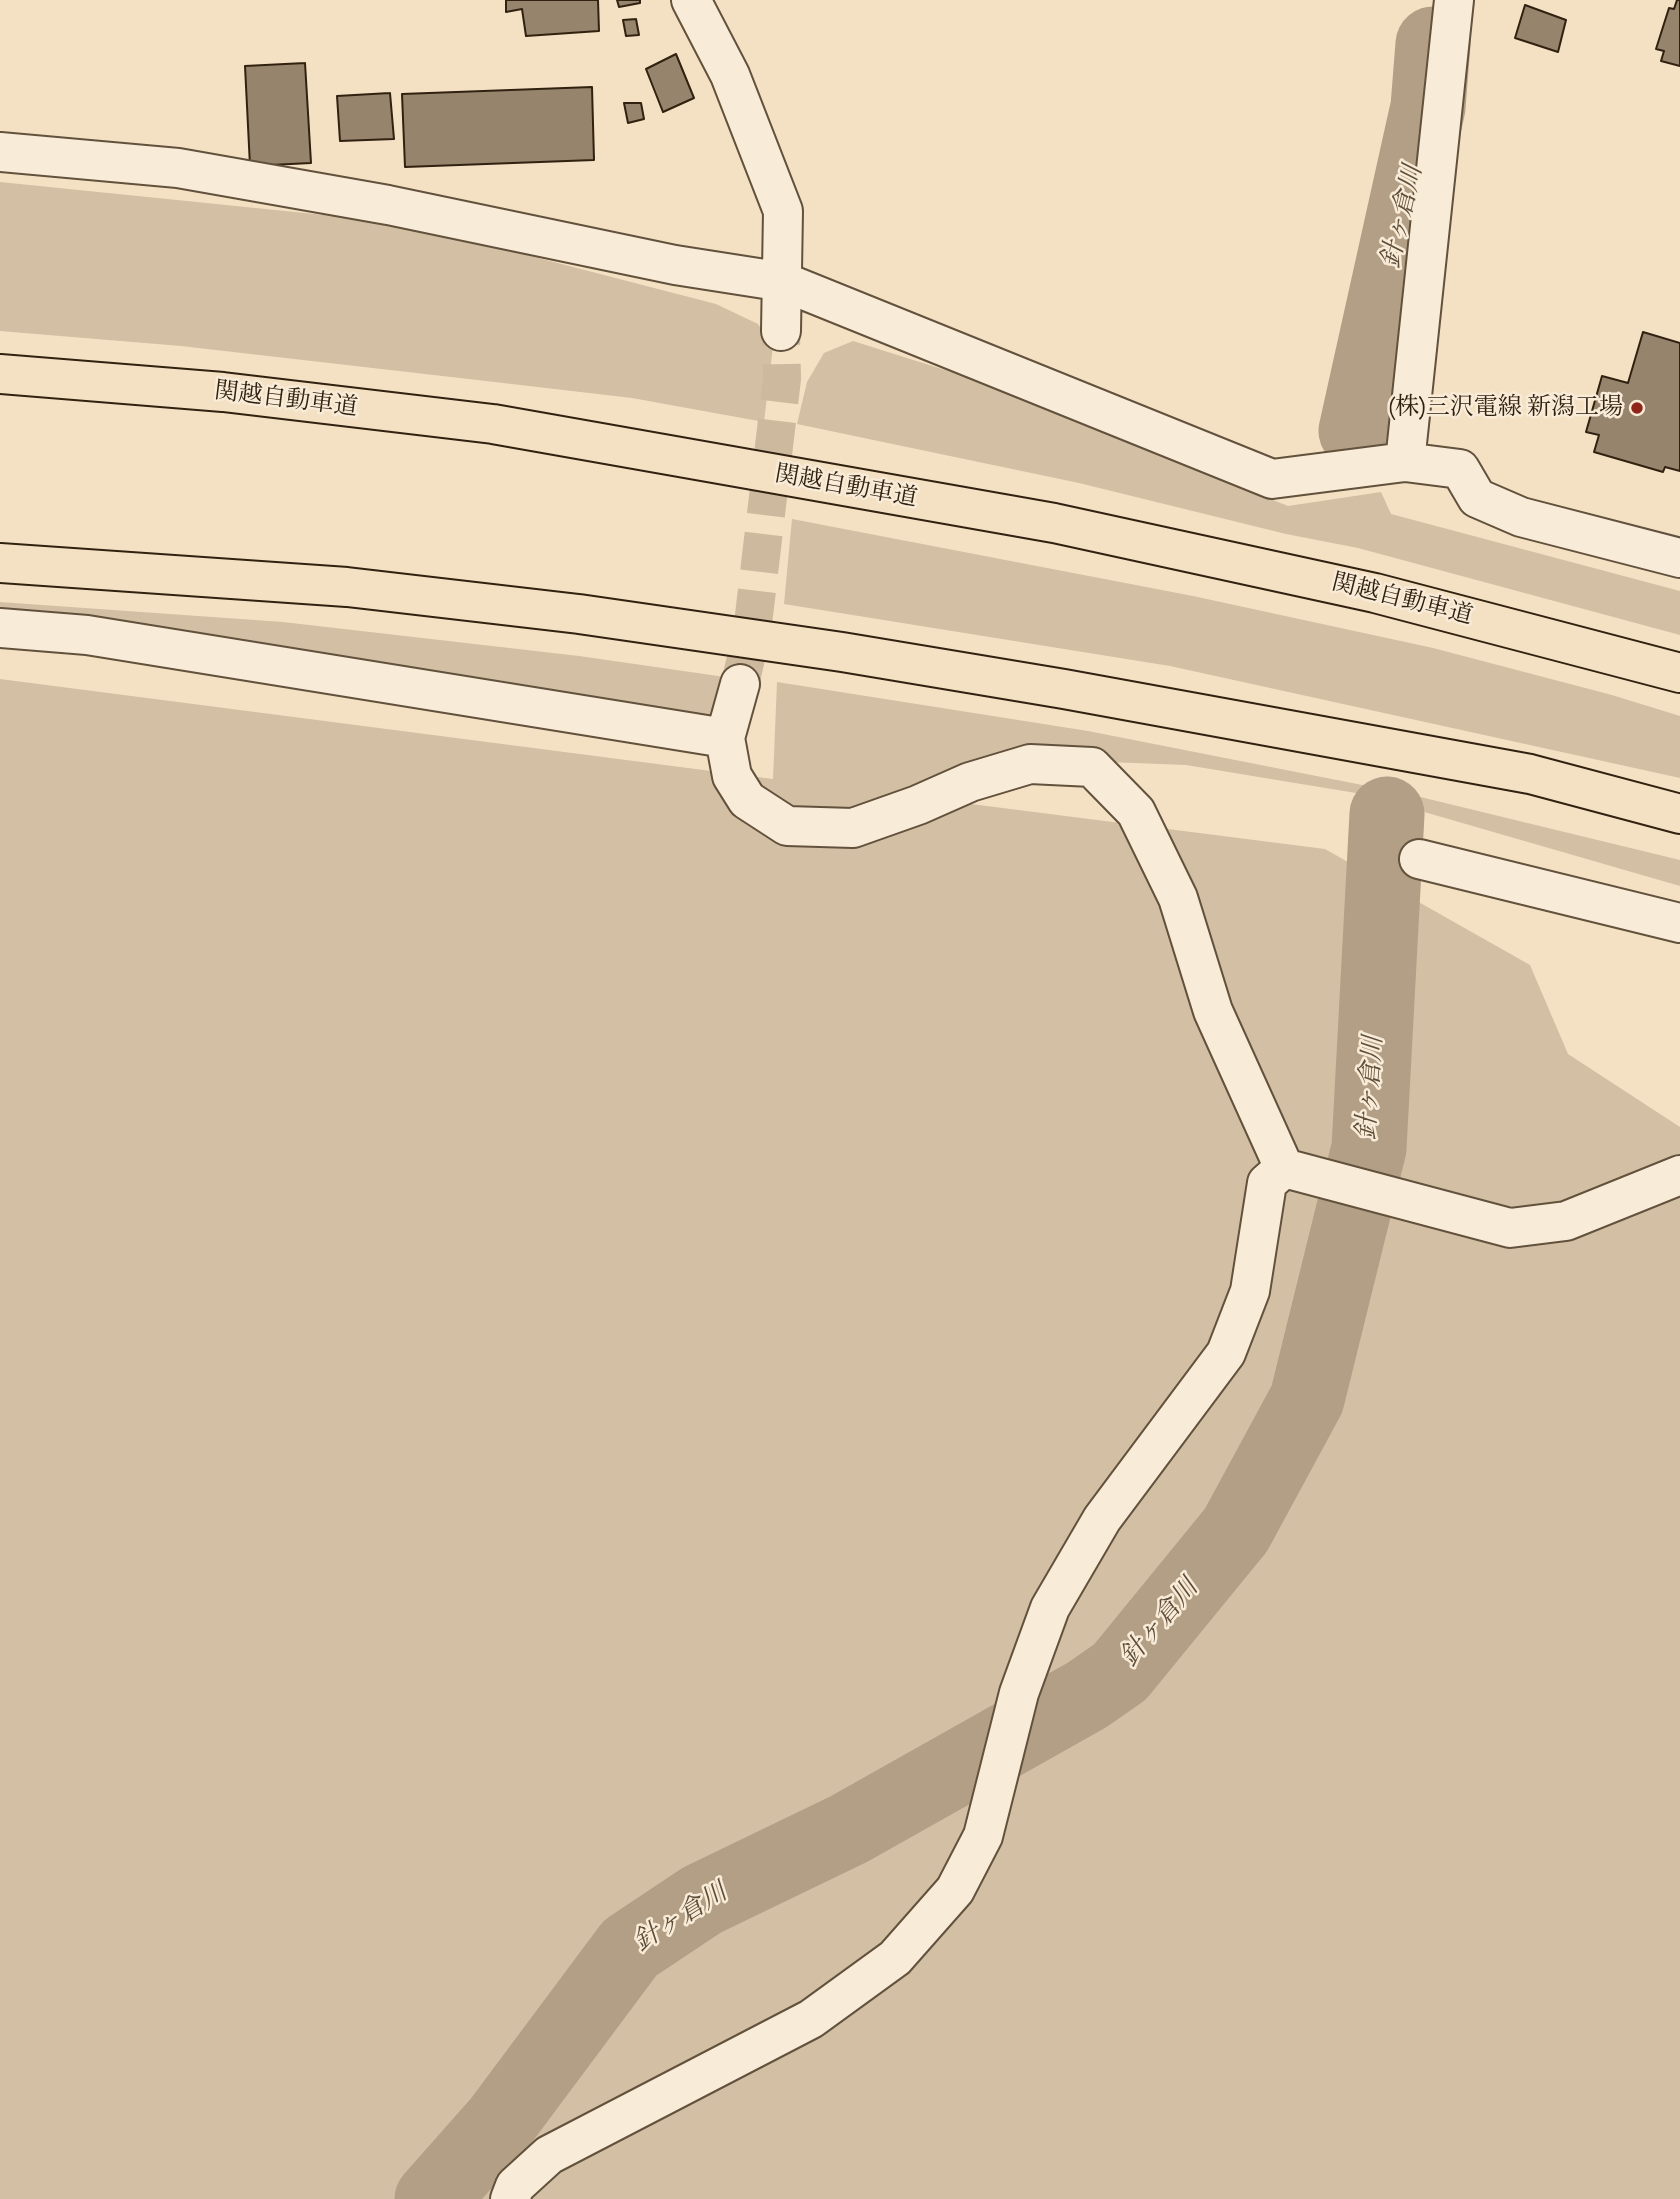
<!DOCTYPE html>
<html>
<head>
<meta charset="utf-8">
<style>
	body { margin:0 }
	canvas { display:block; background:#f4e0c2 }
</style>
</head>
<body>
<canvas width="1680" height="2199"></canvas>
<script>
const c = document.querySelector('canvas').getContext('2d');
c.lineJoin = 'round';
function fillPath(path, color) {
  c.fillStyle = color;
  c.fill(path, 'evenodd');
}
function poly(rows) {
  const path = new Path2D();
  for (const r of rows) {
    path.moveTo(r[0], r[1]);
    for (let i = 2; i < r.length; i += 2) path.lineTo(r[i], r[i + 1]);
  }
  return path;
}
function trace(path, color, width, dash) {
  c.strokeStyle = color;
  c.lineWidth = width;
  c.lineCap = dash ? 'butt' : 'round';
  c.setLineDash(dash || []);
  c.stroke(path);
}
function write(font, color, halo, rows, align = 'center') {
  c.font = font + ' "IM FELL Great Primer","Noto Serif JP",serif';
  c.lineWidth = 5;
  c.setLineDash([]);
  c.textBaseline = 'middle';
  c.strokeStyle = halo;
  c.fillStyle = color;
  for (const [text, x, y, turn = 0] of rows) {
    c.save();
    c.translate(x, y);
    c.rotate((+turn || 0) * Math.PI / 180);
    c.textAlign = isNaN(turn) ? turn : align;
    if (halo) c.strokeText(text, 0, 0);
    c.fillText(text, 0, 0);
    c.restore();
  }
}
const green = poly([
	[0,182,403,223,716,304,758,324,773,346,764,422,632,398,486,381,181,346,0,331],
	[853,341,961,375,1288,506,1381,492,1391,514,1680,591,1680,635,1358,548,1286,534,1079,483,797,424,807,382,824,353],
	[792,519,1193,596,1433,648,1612,695,1680,716,1680,778,1170,666,784,604],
	[0,602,283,622,579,656,732,678,716,729,0,623],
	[0,679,773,779,777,682,1088,731,1408,794,1680,860,1680,886,1362,794,1186,765,1030,759,924,798,1325,849,1530,965,1568,1054,1680,1127,1680,2199,0,2199]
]);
const river = poly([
	[1356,431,1428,107,1433,44],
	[432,2199,501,2121,630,1948,702,1900,849,1829,1087,1695,1120,1672,1236,1530,1307,1399,1369,1148,1387,814]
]);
const building = poly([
	[506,0,598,0,599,31,526,36,522,9,506,12,506,0],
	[617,0,640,0,640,3,619,7,617,0],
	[1677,0,1680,0,1680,66,1661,61,1664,51,1656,49,1669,8,1674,9,1677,0],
	[1525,5,1566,20,1558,52,1515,38,1525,5],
	[636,19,639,35,626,36,623,20,636,19],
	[676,54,694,98,663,112,646,69,676,54],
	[305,63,311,163,250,166,245,66,305,63],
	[592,87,594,160,405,167,402,94,592,87],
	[390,93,394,139,340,141,337,96,390,93],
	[624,103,641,103,644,119,628,123,624,103],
	[1643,332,1680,343,1680,471,1665,467,1663,472,1594,452,1599,435,1586,432,1602,376,1628,383,1643,332]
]);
const minorTunnel = poly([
	[740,684,752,632,782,379,781,331]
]);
const minor = poly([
	[691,0,730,75,783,211,781,331],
	[0,152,178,168,388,205,675,265,784,282,1272,479,1405,462,1460,469,1477,498,1521,517,1680,558],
	[1405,462,1454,0],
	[0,628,87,635,725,738],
	[740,684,725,738,732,776,747,800,787,826,853,828,918,805,970,782,1030,764,1092,767,1136,812,1178,898,1213,1011,1284,1168],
	[1419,859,1680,923],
	[1284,1168,1510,1228,1566,1221,1680,1175],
	[510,2199,515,2186,549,2155,811,2019,895,1958,955,1890,983,1836,1019,1693,1050,1608,1102,1519,1226,1353,1250,1291,1267,1183,1284,1168]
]);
const motorway = poly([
	[0,374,223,392,493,424,1054,523,1375,593,1680,673],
	[0,563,347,587,579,614,842,652,1064,689,1530,774,1680,814]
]);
const markers = [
	[1637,408,7,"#8f2418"]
];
const streetNames = [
	["関越自動車道",286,400,7],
	["関越自動車道",846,487,10],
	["関越自動車道",1402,600,14]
];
const poiNames = [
	["(株)三沢電線 新潟工場",1623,408]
];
const waterNames = [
	["針ヶ倉川",1403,217,-77],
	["針ヶ倉川",1371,1088,-86],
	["針ヶ倉川",1160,1623,-50],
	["針ヶ倉川",681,1918,-32]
];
fillPath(green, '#d3c0a4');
trace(river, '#b29f85', 75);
fillPath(building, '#96846d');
trace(building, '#312110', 2);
trace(minorTunnel, '#cdba9e', 38, [38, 19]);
trace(minor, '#62513c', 42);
trace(motorway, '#312110', 42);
trace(minor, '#f8ebd7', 38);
trace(motorway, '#f4e0c2', 38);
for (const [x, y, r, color] of markers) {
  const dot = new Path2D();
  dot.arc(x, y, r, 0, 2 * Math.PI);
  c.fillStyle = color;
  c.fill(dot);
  trace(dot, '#f8ebd7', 2.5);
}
write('24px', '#312110', '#f8ebd7', streetNames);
write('24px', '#312110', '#f8ebd7', poiNames, 'right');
write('italic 26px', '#5e4d39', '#f8ebd7', waterNames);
</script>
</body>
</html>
